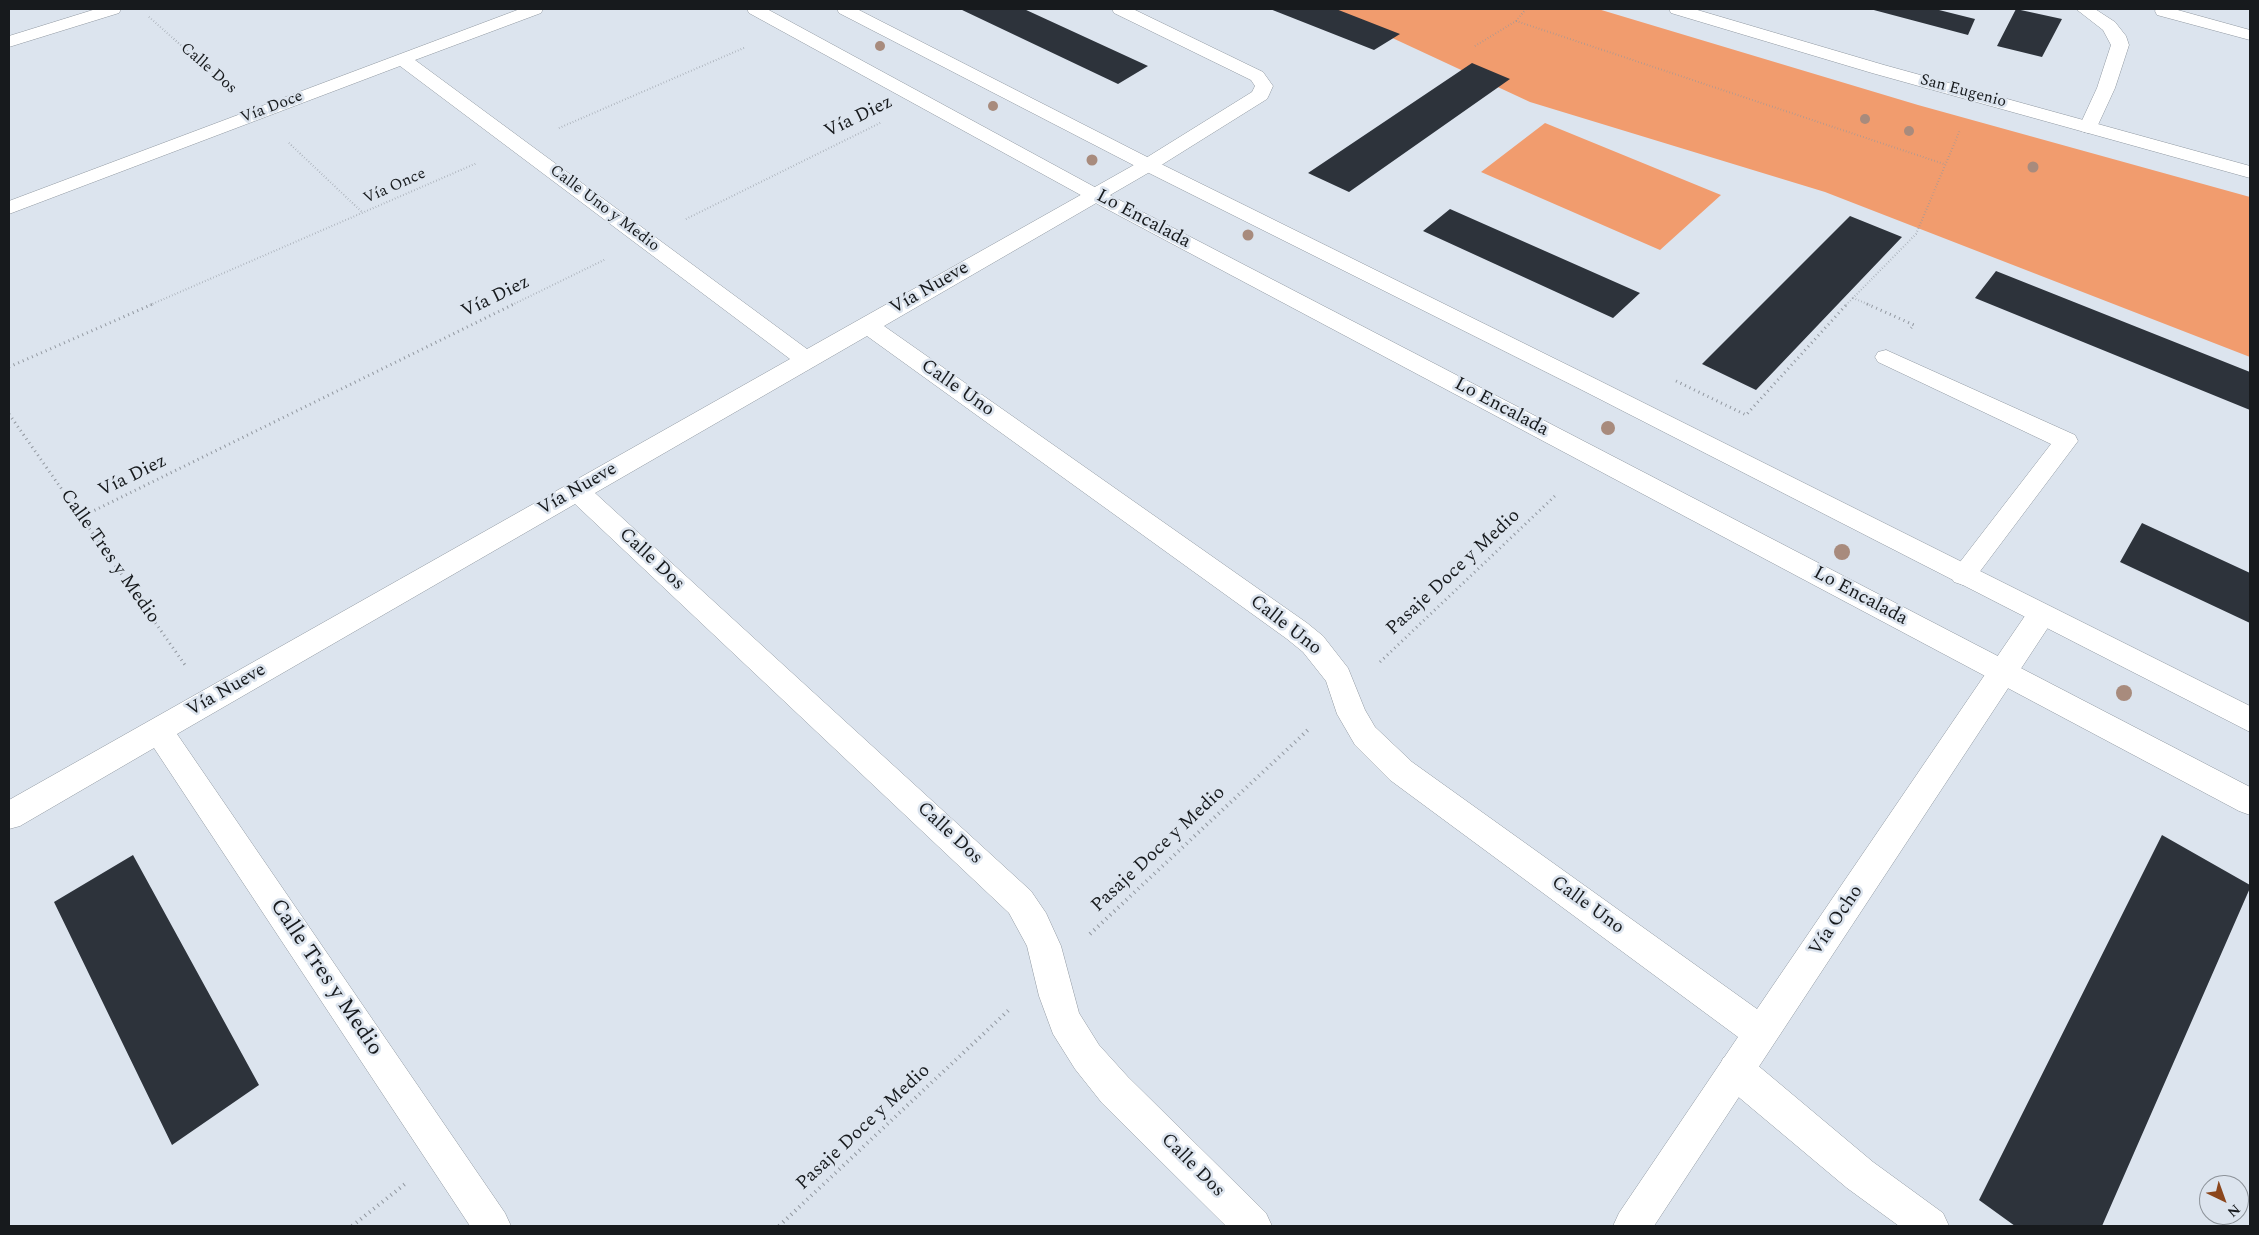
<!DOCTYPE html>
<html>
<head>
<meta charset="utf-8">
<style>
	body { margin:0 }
	#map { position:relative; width:2259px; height:1235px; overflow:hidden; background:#dce4ee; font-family:Spectral,serif }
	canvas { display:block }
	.frame { position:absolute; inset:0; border:10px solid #171a1d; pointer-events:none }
	.north { position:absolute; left:2199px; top:1175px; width:50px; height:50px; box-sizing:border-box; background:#dce4ee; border:1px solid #8d939a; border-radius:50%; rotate:138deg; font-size:14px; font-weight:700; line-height:20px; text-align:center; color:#171a1d }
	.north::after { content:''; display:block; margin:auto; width:18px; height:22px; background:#8b461c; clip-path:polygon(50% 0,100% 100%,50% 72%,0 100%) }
</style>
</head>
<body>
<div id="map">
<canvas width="2259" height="1235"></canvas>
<div class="frame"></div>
<div class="north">N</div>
</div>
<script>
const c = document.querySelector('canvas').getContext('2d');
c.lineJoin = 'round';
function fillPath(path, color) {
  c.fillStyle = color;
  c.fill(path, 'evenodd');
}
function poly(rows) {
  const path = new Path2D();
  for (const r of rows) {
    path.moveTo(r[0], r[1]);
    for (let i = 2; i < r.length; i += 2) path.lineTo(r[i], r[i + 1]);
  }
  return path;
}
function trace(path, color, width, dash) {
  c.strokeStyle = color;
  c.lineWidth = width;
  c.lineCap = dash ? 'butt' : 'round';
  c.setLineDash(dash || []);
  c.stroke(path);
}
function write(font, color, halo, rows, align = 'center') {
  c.font = font + ' Spectral,serif';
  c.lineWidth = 5;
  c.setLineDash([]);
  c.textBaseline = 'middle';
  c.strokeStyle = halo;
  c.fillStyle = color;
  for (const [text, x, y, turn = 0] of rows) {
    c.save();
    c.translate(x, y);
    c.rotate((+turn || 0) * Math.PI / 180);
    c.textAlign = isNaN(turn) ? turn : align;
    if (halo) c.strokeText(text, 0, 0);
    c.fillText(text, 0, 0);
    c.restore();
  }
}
const green = poly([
	[1330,9,1598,9,1918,105,2250,197,2250,357,1825,192,1530,102],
	[1545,123,1721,195,1660,250,1481,172]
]);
const building = poly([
	[960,9,1024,9,1148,66,1118,84],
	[1270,9,1336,9,1400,34,1374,50],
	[1870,9,1935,9,1975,19,1968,35],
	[2016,9,2062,19,2042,57,1997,46],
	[1472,63,1510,79,1349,192,1308,173],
	[1450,209,1640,293,1613,318,1423,231],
	[1850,216,1902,237,1756,390,1702,364],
	[1996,271,2250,372,2250,410,1975,298],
	[2142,523,2250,573,2250,623,2120,562],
	[2162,835,2250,885,2250,888,2102,1226,2015,1226,1979,1200],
	[133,855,259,1085,172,1145,54,902]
]);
const pathFar2 = poly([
	[149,17,227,86],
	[1516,21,1944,164],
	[1475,46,1516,21,1526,9],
	[559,128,746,47],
	[289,143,363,213],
	[686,219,882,122],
	[150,305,477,163],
	[512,305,606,259],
	[1846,305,1853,298],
	[1870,305,1853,298,1916,234,1960,130]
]);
const pathFar1 = poly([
	[1867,304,1914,325,1911,328],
	[9,367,153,304],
	[1676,381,1746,415,1847,304],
	[9,414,185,665],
	[81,517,514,304],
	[1380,662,1557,494]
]);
const path = poly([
	[1090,934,1310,728],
	[352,1226,405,1184],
	[779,1226,1011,1008]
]);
const lane = poly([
	[1112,9,1133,9,1263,72,1273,86,1269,95,1267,99,1155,169,1141,169,1138,165,1141,161,1252,92,1255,86,1251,80,1114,13,1112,9],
	[1886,350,2075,435,2078,441,1972,582,1963,585,1954,582,1950,575,2051,444,1878,362,1875,357,1878,352,1886,350],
	[1736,1053,1749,1058,1873,1162,1943,1213,1949,1226,1899,1226,1847,1188,1723,1084,1718,1071,1723,1058,1736,1053]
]);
const street = poly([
	[96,9,121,9,119,13,9,47,9,36,96,9],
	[520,9,543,9,541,13,415,60,807,349,1141,161,1155,161,1158,165,1155,169,884,326,1307,623,1323,636,1348,668,1365,710,1375,727,1412,762,1757,1009,2031,607,2041,604,2051,607,2055,615,2051,623,1654,1226,1613,1226,1619,1213,1738,1037,1390,780,1355,745,1337,714,1326,681,1303,652,1287,639,867,336,595,493,1031,891,1046,913,1061,946,1079,1013,1099,1045,1128,1077,1266,1213,1272,1226,1226,1226,1102,1103,1075,1069,1053,1034,1039,996,1027,946,1009,913,575,504,177,734,505,1213,511,1226,470,1226,154,748,20,826,9,829,9,800,790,359,400,66,9,214,9,201,520,9],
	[2076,9,2095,9,2115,22,2126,36,2129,45,2115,88,2097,127,2095,131,2088,133,2081,131,2079,127,2097,88,2111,45,2103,30,2076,9],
	[2156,9,2174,9,2250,30,2250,40,2157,15,2155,11,2156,9]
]);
const secondary = poly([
	[747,9,767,9,1102,191,2250,787,2250,815,2239,811,1088,199,749,13,747,9],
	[837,9,857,9,1155,161,1596,379,2250,706,2250,732,1580,389,1141,169,839,13,837,9],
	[1669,9,1694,9,1884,65,2250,166,2250,178,1872,73,1671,13,1669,9]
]);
const trees = [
	[880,46,5],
	[993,106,5],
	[1865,119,5],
	[1909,131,5],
	[1092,160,5.5],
	[2033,167,5.5],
	[1248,235,5.5],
	[1608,428,7],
	[1842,552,8],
	[2124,693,8]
];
const farStreetnames = [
	["Calle Dos",208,69,41],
	["San Eugenio",1963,92,15],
	["Vía Doce",272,108,-21],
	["Vía Once",395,187,-24],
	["Calle Uno y Medio",604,209,37]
];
const streetNames = [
	["Vía Diez",859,118,-26],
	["Lo Encalada",1143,220,28],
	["Vía Nueve",930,289,-30],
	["Vía Diez",496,298,-26],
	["Calle Uno",957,389,35],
	["Lo Encalada",1501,408,28],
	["Vía Diez",133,477,-26],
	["Vía Nueve",578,490,-30],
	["Calle Tres y Medio",109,557,55],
	["Calle Dos",651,560,43],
	["Pasaje Doce y Medio",1454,573,-43],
	["Lo Encalada",1860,597,28],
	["Calle Uno",1285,626,38],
	["Vía Nueve",227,691,-30],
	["Calle Dos",949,834,43],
	["Pasaje Doce y Medio",1159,850,-43],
	["Calle Uno",1587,906,36],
	["Vía Ocho",1837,921,-56],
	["Pasaje Doce y Medio",864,1128,-43],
	["Calle Dos",1192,1166,45]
];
const nearStreetnames = [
	["Calle Tres y Medio",325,978,56]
];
fillPath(green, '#f19c6e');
fillPath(building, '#2d333b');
trace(lane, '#9098a1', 1);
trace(street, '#9098a1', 1);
trace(secondary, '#9098a1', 1);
trace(pathFar2, '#91979f', 2, [0.5, 2.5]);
trace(pathFar1, '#91979f', 3, [1, 4]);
trace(path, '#91979f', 4, [1, 4.5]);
fillPath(lane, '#fff');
fillPath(street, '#fff');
fillPath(secondary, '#fff');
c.fillStyle = '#a88b7d';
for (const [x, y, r] of trees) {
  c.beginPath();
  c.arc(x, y, r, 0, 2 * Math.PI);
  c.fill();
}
write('16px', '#171a1d', '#dce4ee', farStreetnames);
write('19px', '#171a1d', '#dce4ee', streetNames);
write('22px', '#171a1d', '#dce4ee', nearStreetnames);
</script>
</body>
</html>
